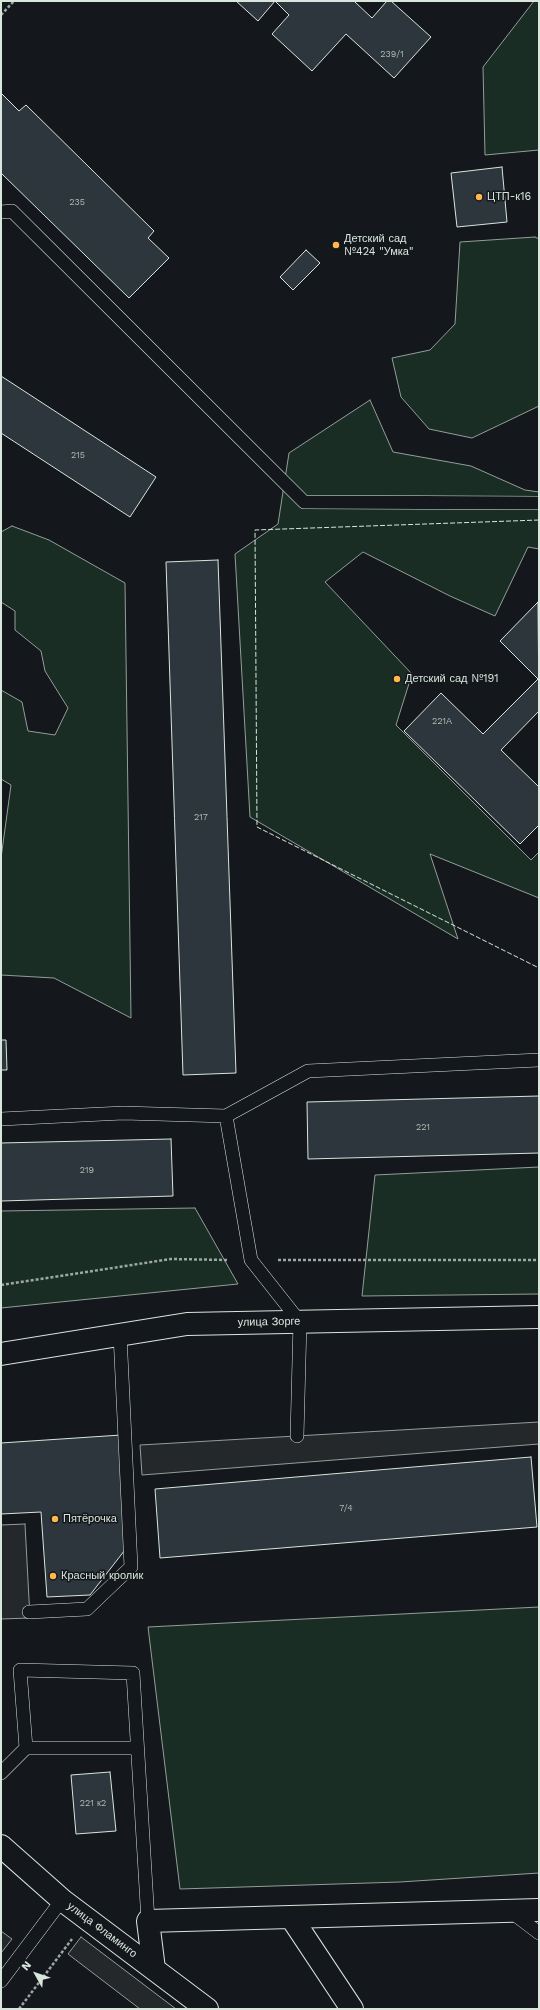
<!DOCTYPE html>
<html>
<head>
<meta charset="utf-8">
<style>
	body { margin:0 }
	#map { position:relative; width:540px; height:2010px; overflow:hidden; background:#14181c; font-family:"Work Sans",sans-serif }
	canvas { display:block }
	.frame { position:absolute; inset:0; border:2px solid #d8e6dc; pointer-events:none }
	.north { position:absolute; left:16px; top:1954px; width:40px; height:40px; -webkit-text-stroke:3px #14181c; paint-order:stroke; rotate:310deg; font-size:11px; font-weight:700; line-height:16px; text-align:center; color:#d8e6dc }
	.north::after { content:''; display:block; margin:auto; width:14px; height:18px; background:#d8e6dc; clip-path:polygon(50% 0,100% 100%,50% 72%,0 100%) }
</style>
</head>
<body>
<div id="map">
<canvas width="540" height="2010"></canvas>
<div class="frame"></div>
<div class="north">N</div>
</div>
<script>
const c = document.querySelector('canvas').getContext('2d');
c.lineJoin = 'round';
function fillPath(path, color) {
  c.fillStyle = color;
  c.fill(path, 'evenodd');
}
function poly(rows) {
  const path = new Path2D();
  for (const r of rows) {
    path.moveTo(r[0], r[1]);
    for (let i = 2; i < r.length; i += 2) path.lineTo(r[i], r[i + 1]);
  }
  return path;
}
function trace(path, color, width, dash) {
  c.strokeStyle = color;
  c.lineWidth = width;
  c.lineCap = dash ? 'butt' : 'round';
  c.setLineDash(dash || []);
  c.stroke(path);
}
function write(font, color, halo, rows, align = 'center') {
  c.font = font + ' "Work Sans",sans-serif';
  c.lineWidth = 3;
  c.setLineDash([]);
  c.textBaseline = 'middle';
  c.strokeStyle = halo;
  c.fillStyle = color;
  for (const [text, x, y, turn = 0] of rows) {
    c.save();
    c.translate(x, y);
    c.rotate((+turn || 0) * Math.PI / 180);
    c.textAlign = isNaN(turn) ? turn : align;
    if (halo) c.strokeText(text, 0, 0);
    c.fillText(text, 0, 0);
    c.restore();
  }
}
const green = poly([
	[534,1,539,1,539,150,485,155,483,67,534,1],
	[535,237,539,239,539,406,472,438,429,429,401,397,392,358,430,350,455,324,460,242,535,237],
	[370,400,393,452,471,466,525,490,539,492,539,549,528,547,495,616,450,596,363,552,325,582,412,674,396,725,531,860,539,852,539,898,430,854,458,939,250,817,235,554,278,524,289,453,370,400],
	[12,526,49,540,125,583,131,1018,54,978,1,975,1,858,11,785,1,779,1,690,22,702,28,731,55,735,68,708,45,671,41,651,15,630,15,611,1,602,1,532,12,526],
	[539,1167,539,1294,362,1296,375,1175,539,1167],
	[195,1208,238,1284,1,1308,1,1211,195,1208],
	[539,1607,539,1873,400,1882,180,1889,148,1627,539,1607]
]);
const parking = poly([
	[539,1422,539,1444,142,1475,140,1445,539,1422],
	[25,1524,30,1618,1,1619,1,1525,25,1524],
	[1,1931,12,1939,1,1953,1,1931],
	[81,1937,176,2009,140,2009,68,1954,81,1937]
]);
const building = poly([
	[236,1,356,1,355,2,372,18,387,1,391,1,431,37,394,78,346,34,312,71,272,34,289,15,275,1,258,21,236,1],
	[1,93,19,111,26,105,154,231,148,238,169,258,129,298,1,173,1,93],
	[502,167,507,222,457,227,451,173,502,167],
	[306,250,320,263,293,290,280,277,306,250],
	[1,376,156,477,130,517,1,433,1,376],
	[218,560,236,1073,183,1075,166,562,218,560],
	[538,602,539,711,501,750,539,787,539,825,520,844,404,731,441,693,483,734,538,679,500,641,538,602],
	[1,1040,6,1040,7,1070,1,1070,1,1040],
	[539,1096,539,1153,308,1159,307,1102,539,1096],
	[171,1139,173,1196,1,1201,1,1143,171,1139],
	[121,1435,128,1546,90,1595,47,1597,41,1512,1,1514,1,1443,121,1435],
	[531,1457,537,1527,160,1558,155,1489,531,1457],
	[110,1772,116,1831,76,1834,71,1775,110,1772]
]);
const path = poly([
	[1,15,14,1],
	[278,1260,539,1260],
	[1,1285,171,1259,229,1260],
	[19,2009,72,1939]
]);
const lane = poly([
	[1,212,12,211,304,502,539,503],
	[226,1116,308,1071,539,1060],
	[1,1119,123,1113,226,1116,251,1260,300,1322,297,1436],
	[29,1612,87,1609,131,1567,120,1334],
	[26,1748,137,1748],
	[1,1773,26,1748,20,1670,133,1673,148,1921],
	[510,1911,539,1933],
	[1,1981,62,1900]
]);
const street = poly([
	[1,1354,187,1324,539,1317],
	[1,1846,62,1900,207,2009],
	[291,1917,352,2009],
	[154,1969,148,1921,539,1910]
]);
const fence = poly([
	[539,520,255,530,257,827,539,968]
]);
const markers = [
	[479,197,4,"#ffb74d"],
	[336,245,4,"#ffb74d"],
	[397,679,4,"#ffb74d"],
	[55,1519,4,"#ffb74d"],
	[53,1576,4,"#ffb74d"]
];
const numberNames = [
	["239/1",392,54],
	["235",77,202],
	["215",78,455],
	["221А",442,721],
	["217",201,817],
	["221",423,1127],
	["219",87,1170],
	["7/4",346,1508],
	["221 к2",93,1803]
];
const poiNames = [
	["ЦТП-к16",487,197],
	["Детский сад",344,239],
	["№424 \"Умка\"",344,252],
	["Детский сад №191",405,679],
	["Пятёрочка",63,1519],
	["Красный кролик",61,1576]
];
const streetNames = [
	["улица Зорге",269,1322,-1],
	["улица Фламинго",102,1930,37]
];
fillPath(green, '#1a2d24');
trace(green, '#939e99', 1);
fillPath(parking, '#24282b');
trace(parking, '#939e99', 1);
fillPath(building, '#2c363c');
trace(building, '#d8e6dc', 1);
trace(lane, '#d8e6dc', 14);
trace(street, '#d8e6dc', 24);
trace(path, '#9da8a2', 2.5, [3, 2]);
trace(lane, '#14181c', 13);
trace(street, '#14181c', 22);
trace(fence, '#d8e6dc', 1, [5, 2]);
for (const [x, y, r, color] of markers) {
  const dot = new Path2D();
  dot.arc(x, y, r, 0, 2 * Math.PI);
  c.fillStyle = color;
  c.fill(dot);
  trace(dot, '#14181c', 1.5);
}
write('9px', '#adbab4', null, numberNames);
write('11px', '#d8e6dc', '#14181c', poiNames, 'left');
write('11px', '#d8e6dc', '#14181c', streetNames);
</script>
</body>
</html>
